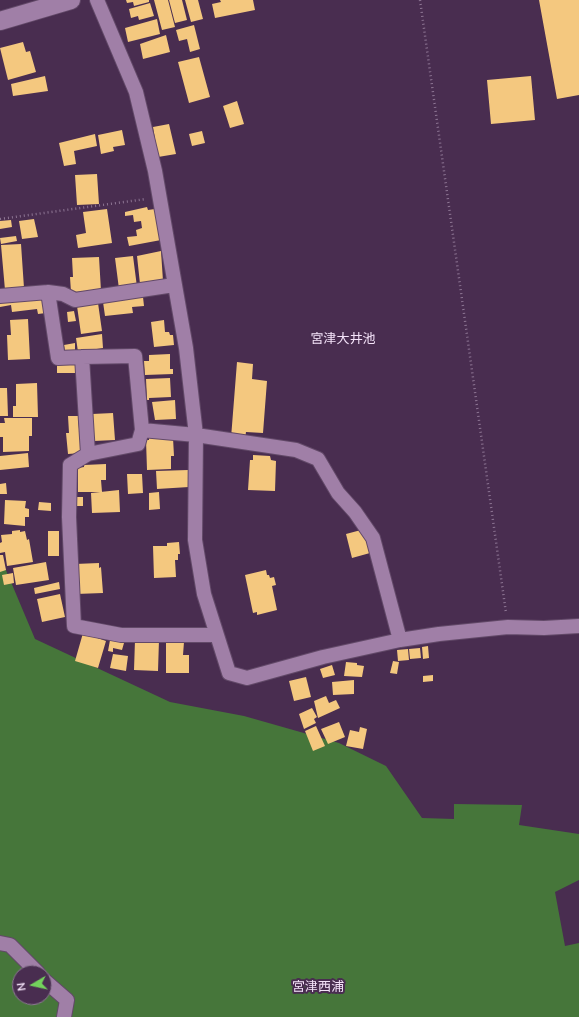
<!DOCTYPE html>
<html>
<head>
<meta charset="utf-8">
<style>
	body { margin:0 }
	#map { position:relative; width:579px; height:1017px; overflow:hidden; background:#492d50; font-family:Mulish,sans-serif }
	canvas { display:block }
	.north { position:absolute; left:12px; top:965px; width:40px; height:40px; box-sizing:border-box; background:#492d50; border:1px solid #8d7694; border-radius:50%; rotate:261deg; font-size:11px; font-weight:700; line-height:16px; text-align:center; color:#f4e3f9 }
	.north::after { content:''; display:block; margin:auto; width:14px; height:18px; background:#73d25c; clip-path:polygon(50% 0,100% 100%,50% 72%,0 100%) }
</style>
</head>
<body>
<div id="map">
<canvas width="579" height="1017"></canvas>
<div class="north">N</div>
</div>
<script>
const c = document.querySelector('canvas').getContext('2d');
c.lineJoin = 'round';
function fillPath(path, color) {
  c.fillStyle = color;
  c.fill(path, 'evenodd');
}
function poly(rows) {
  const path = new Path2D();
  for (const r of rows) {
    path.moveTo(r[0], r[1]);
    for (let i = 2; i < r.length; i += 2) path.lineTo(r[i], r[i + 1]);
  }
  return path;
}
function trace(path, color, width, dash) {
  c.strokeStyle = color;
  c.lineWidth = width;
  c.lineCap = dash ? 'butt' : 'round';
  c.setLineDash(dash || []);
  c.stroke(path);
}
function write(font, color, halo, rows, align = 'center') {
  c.font = font + ' Mulish,"Noto Sans JP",sans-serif';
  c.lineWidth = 4;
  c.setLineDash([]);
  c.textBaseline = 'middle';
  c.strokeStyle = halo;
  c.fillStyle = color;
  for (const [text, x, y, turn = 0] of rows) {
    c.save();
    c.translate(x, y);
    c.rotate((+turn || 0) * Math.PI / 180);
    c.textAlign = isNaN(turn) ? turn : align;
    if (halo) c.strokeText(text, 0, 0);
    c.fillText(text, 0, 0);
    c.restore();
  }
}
const forest = poly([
	[0,556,35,639,170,702,244,716,339,743,386,766,422,818,454,819,454,804,522,805,519,825,579,834,579,880,555,892,565,946,579,943,579,1017,0,1017],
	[20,973,44,973,44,997,20,997]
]);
const building = poly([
	[126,0,149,0,149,2,134,6,133,2,127,3],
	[154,0,168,0,175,27,162,30],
	[169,0,182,0,187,20,175,23],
	[185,0,198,0,203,19,191,22],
	[220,0,253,0,255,10,215,18,212,4,221,2],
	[539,0,579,0,579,95,557,99],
	[150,3,154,16,139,20,138,16,131,18,129,9],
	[157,19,160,34,128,42,125,28],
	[194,25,200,49,190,52,187,39,179,41,176,30],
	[166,35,170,52,143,59,140,44],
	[23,42,26,52,30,51,36,72,8,80,0,48],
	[199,57,210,97,189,103,178,62],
	[45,76,48,91,13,96,11,84],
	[531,76,535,120,491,124,487,80],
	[237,101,244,124,230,128,223,106],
	[169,124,176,154,158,157,153,127],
	[122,130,125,145,113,147,114,151,101,154,98,135],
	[202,131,205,143,192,146,189,134],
	[95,134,97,146,74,151,76,164,64,166,59,143],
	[97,174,99,204,77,205,75,175],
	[147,207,148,210,155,209,161,240,129,246,127,237,137,236,136,230,142,228,141,221,134,222,133,215,125,216,125,212],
	[107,209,112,243,78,248,76,235,86,233,83,212],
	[34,219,38,237,22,239,19,221],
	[11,220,12,227,0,229,0,221],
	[16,236,17,241,1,244,0,238],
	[21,244,24,288,5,290,1,245],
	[161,251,163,281,140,284,137,256],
	[133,256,137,287,119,289,115,258],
	[99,257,101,291,71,292,70,277,73,277,72,258],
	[143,297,144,306,132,307,133,313,105,316,103,302],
	[45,298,46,313,38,314,37,309,12,312,11,305,0,307,0,303],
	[98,303,102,331,81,334,77,306],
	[74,311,76,321,68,322,67,312],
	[28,319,30,359,8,360,7,335,11,335,10,320],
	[164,320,165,332,169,332,170,335,173,335,174,345,154,347,151,322],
	[102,334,103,348,78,352,76,338],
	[75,343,75,351,65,352,64,345],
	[170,354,170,369,173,369,173,374,145,375,144,361,149,361,149,355],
	[237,362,253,364,252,379,267,381,263,433,246,432,245,439,231,438],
	[57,363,78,363,78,373,57,373],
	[170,378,171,397,149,398,149,400,147,400,146,379],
	[37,383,38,417,13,417,13,406,16,406,16,384],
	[0,388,7,388,8,416,0,416],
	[175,400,176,419,155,420,152,402],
	[113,413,115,440,94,441,92,414],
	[68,416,78,416,81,453,68,454,66,433,69,433],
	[4,418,32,418,32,436,29,436,29,451,3,452,3,437,0,437,0,423,5,423],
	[149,437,173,438,174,456,171,456,171,469,147,470,146,440,149,440],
	[28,453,29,467,0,470,0,456],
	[253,455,270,456,271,460,276,461,275,491,248,490,250,460,253,460],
	[106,464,106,480,101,480,102,492,78,492,78,468,84,467,84,465],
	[188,470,189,487,157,489,156,471],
	[127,474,142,474,143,493,128,494],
	[6,483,7,494,0,494,0,484],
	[119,490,120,512,92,513,91,493],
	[159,492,160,509,149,510,149,493],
	[75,497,83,497,83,506,75,506],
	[5,500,26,501,25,508,29,509,29,517,25,517,25,526,4,524],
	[39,502,51,503,51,511,38,510],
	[20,530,20,532,25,531,27,540,29,539,33,562,7,566,5,552,0,553,0,543,2,542,1,535,12,534,12,531],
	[361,530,363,536,365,535,370,553,352,558,346,534],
	[48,531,59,531,59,556,48,556],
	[179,542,180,554,178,554,178,560,175,560,176,577,154,578,153,546,167,546,167,543],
	[0,555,3,555,6,570,0,572],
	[46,562,49,580,16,585,13,568],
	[99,563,99,568,101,567,103,593,76,594,75,564],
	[266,570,267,575,269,575,270,578,274,577,276,585,272,586,277,610,257,615,257,612,253,613,245,575],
	[13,573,14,583,4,585,2,575],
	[59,582,60,589,35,594,34,588],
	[60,594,65,617,42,622,37,599],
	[83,633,106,641,98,668,75,661],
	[110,640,124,643,122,650,113,648,113,652,108,651],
	[135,640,159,640,158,671,134,670],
	[166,642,184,642,183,655,189,655,189,673,166,673],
	[428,646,429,658,423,659,422,647],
	[420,648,421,658,410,659,409,649],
	[408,649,409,660,398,661,397,650],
	[113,654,128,656,126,671,110,668],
	[393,661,399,662,397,674,390,673],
	[346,662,357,663,357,665,364,666,362,677,344,676],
	[332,665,335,675,323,678,320,669],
	[433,675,433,681,423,682,423,676],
	[306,677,311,697,294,701,289,681],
	[354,680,354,694,333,695,332,682],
	[326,696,329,703,336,700,340,708,318,718,314,701],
	[312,708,317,717,314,719,316,723,304,729,299,714],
	[339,722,345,737,328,744,321,729],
	[316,726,325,746,313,751,305,731],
	[360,727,367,729,363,749,346,746,350,730,359,732]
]);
const path = poly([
	[420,0,506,613],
	[0,219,146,199]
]);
const minor = poly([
	[97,0,136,92,155,171,186,348,196,435,195,540,204,594,229,673,247,678,323,657,400,640,439,634,508,627,544,628,579,626],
	[48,292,58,358,82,357],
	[0,296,48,292,63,294,75,300,174,285],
	[88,454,82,357,135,356,142,430],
	[217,635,121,635,74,626,69,517,70,465,88,454,138,444,142,430,196,435,296,450,318,459,338,493,355,512,373,538,400,640],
	[0,943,10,945,38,973],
	[44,980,67,1000,64,1017]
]);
const tertiary = poly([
	[0,21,71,0]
]);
const neighbourhoodNames = [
	["宮津大井池",343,339],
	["宮津西浦",318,987]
];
fillPath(forest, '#46763a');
fillPath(building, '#f4c87f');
trace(minor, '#624968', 16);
trace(tertiary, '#624968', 20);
trace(path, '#8d7593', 2.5, [1, 3]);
trace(minor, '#a07fa7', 14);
trace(tertiary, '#a07fa7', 18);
write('13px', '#f4e3f9', '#492d50', neighbourhoodNames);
</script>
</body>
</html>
